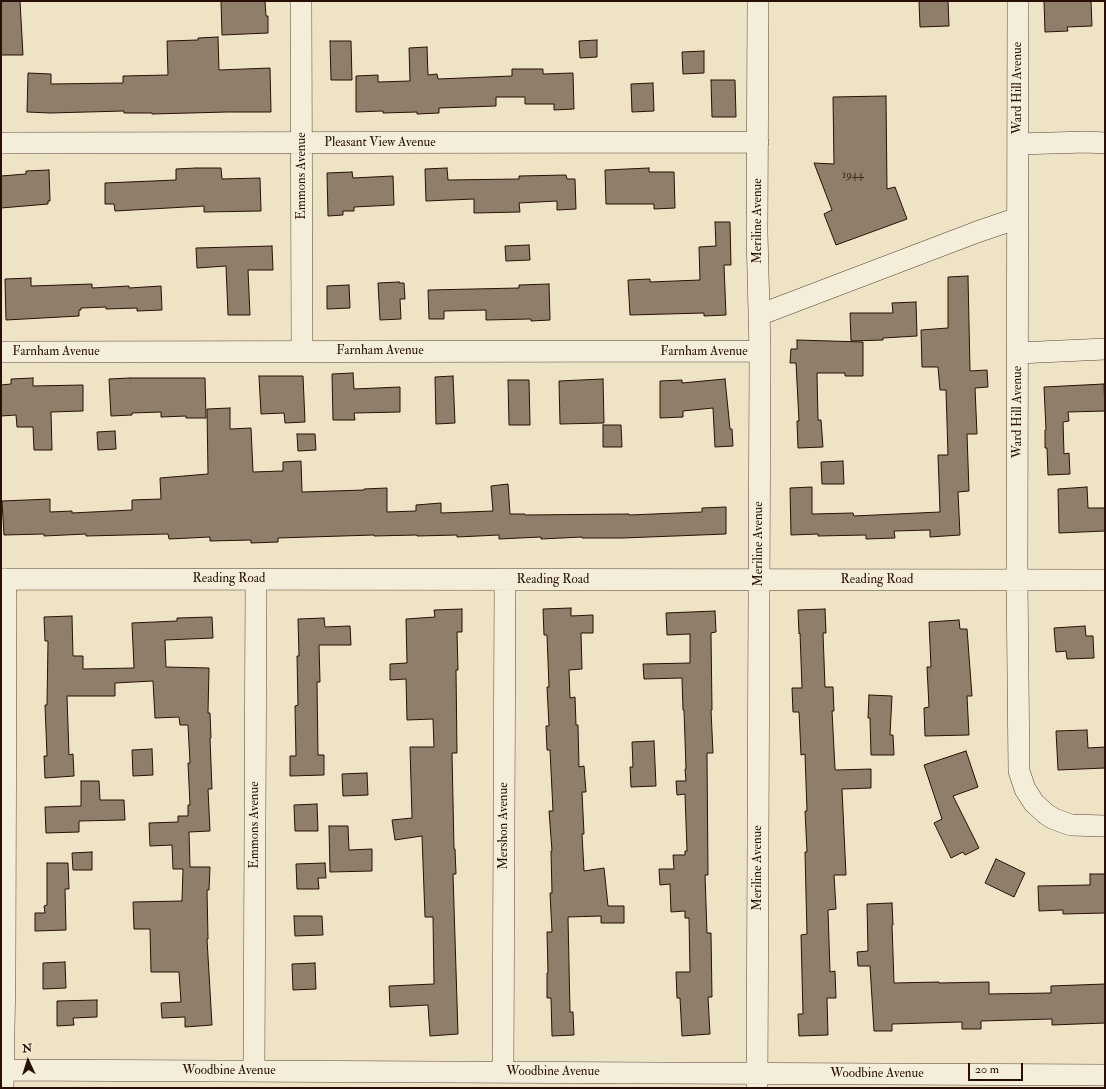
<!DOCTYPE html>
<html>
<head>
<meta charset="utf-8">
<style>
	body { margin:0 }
	#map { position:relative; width:1106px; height:1089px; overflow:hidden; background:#eee3c4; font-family:"IM FELL Double Pica",serif }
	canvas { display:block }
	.frame { position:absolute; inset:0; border:2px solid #291007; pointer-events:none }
	.north { position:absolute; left:8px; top:1041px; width:40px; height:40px; -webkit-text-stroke:3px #f4edd9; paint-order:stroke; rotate:356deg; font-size:11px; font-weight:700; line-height:16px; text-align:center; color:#291007 }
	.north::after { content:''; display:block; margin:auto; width:14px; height:18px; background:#291007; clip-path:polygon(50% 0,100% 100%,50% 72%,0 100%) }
	.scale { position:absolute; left:968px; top:1063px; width:55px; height:18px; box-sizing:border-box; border:2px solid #291007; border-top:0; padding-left:5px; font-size:12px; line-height:14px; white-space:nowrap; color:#291007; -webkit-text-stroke:3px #f4edd9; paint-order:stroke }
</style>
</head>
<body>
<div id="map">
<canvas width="1106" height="1089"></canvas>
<div class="frame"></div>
<div class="north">N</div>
<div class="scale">20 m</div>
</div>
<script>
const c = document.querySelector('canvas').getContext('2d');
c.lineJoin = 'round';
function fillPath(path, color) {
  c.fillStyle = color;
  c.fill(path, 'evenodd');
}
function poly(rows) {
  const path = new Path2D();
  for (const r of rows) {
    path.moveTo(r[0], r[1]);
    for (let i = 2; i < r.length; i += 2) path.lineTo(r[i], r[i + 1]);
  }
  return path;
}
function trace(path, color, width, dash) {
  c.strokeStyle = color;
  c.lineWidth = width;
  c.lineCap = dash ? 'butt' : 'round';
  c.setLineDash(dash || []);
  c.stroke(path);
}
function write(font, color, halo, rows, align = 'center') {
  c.font = font + ' "IM FELL Double Pica",serif';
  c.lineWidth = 4;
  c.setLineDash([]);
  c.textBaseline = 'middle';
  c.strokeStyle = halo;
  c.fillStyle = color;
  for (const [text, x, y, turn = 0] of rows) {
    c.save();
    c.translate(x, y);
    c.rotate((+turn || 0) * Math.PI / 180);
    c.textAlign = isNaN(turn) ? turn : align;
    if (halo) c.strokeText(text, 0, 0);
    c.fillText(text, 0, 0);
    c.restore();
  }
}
const building = poly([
	[1,1,20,1,23,55,1,55,1,1],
	[221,1,265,1,266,16,268,16,268,33,222,35,221,1],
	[919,1,948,1,949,26,920,27,919,1],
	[1044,1,1091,1,1092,26,1067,27,1068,31,1045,32,1044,1],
	[218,37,219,70,270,68,271,112,227,112,152,114,152,113,124,113,124,111,50,113,27,112,28,73,51,74,51,84,123,83,123,76,168,75,167,41,198,40,198,38,218,37],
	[597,40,597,57,580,58,579,41,597,40],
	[330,41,351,41,352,80,331,80,330,41],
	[427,47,428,75,437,74,438,79,512,76,512,69,543,69,543,74,573,73,574,109,554,110,554,104,525,104,525,97,496,97,496,106,439,108,439,113,417,114,417,112,383,113,383,111,356,112,356,76,378,75,378,82,410,81,409,48,427,47],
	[704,51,704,73,683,74,682,52,704,51],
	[711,80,735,80,736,117,712,117,711,80],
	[653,83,654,111,632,112,631,84,653,83],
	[886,96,887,189,895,187,907,219,836,245,824,214,832,210,814,163,834,164,833,97,886,96],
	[196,168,221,168,222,179,260,178,261,211,204,212,204,206,115,211,114,204,105,204,105,183,176,180,176,169,196,168],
	[447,168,448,180,519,179,519,176,566,175,567,179,575,179,576,209,557,210,557,201,519,203,520,212,474,213,474,199,426,201,425,169,447,168],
	[649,168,649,172,674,172,675,208,654,209,654,204,606,204,605,170,649,168],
	[49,170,50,201,48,201,48,204,1,208,1,176,26,174,26,171,49,170],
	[352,172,353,178,393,176,394,205,354,207,354,211,343,211,343,215,328,216,327,173,352,172],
	[715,222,730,222,731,265,724,265,726,315,704,316,704,313,630,315,628,280,650,279,650,282,700,280,699,247,716,246,715,222],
	[529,245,530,260,506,261,505,246,529,245],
	[272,246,273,270,248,270,250,315,228,315,226,266,197,268,196,248,272,246],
	[968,276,970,371,987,370,988,387,975,388,977,434,967,434,969,491,958,492,960,535,930,537,930,530,894,531,895,538,866,539,866,535,818,536,818,534,791,535,790,488,812,487,812,514,853,513,854,516,940,512,938,455,948,455,946,390,940,390,938,367,922,367,921,330,948,328,948,277,968,276],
	[31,278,31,286,92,284,92,288,129,286,129,288,161,286,162,310,137,311,137,308,106,309,106,307,81,308,81,310,79,310,79,316,6,320,5,279,31,278],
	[399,282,399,283,404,283,405,299,400,299,401,319,380,320,378,283,399,282],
	[549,284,550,320,531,321,531,319,486,320,486,310,444,311,444,319,429,319,428,290,519,288,519,285,549,284],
	[349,285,350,308,327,309,327,286,349,285],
	[916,302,917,336,883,338,883,340,851,341,850,313,893,313,892,303,916,302],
	[797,340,863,342,863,376,845,376,845,373,817,373,818,420,821,420,823,447,798,448,797,421,799,421,796,363,790,363,791,349,797,349,797,340],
	[353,373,354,389,400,387,400,412,354,413,355,420,333,420,332,374,353,373],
	[259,376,303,376,305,422,285,423,284,413,261,414,259,376],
	[453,376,455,423,436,424,435,377,453,376],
	[33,378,33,386,83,385,83,411,51,412,52,450,34,450,33,427,17,427,16,415,1,416,1,385,11,384,11,379,33,378],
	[130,378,205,378,206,418,186,418,186,416,161,417,161,412,132,413,132,415,111,416,109,379,130,378],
	[603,379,604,423,560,424,559,381,603,379],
	[725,379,730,429,732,429,733,446,715,447,713,408,683,411,683,417,660,418,660,381,682,380,682,383,725,379],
	[508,380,529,380,530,425,509,425,508,380],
	[1104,384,1105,411,1068,412,1069,421,1063,422,1064,454,1069,453,1070,474,1048,475,1047,448,1045,448,1045,430,1046,430,1044,387,1104,384],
	[230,408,230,429,251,428,253,472,283,471,283,462,301,461,302,492,364,490,364,489,387,488,387,512,416,511,416,505,441,503,441,513,493,511,491,486,508,484,510,514,525,514,525,515,629,514,629,515,702,512,702,508,726,507,726,534,623,538,582,538,582,537,541,539,541,537,499,539,499,535,457,537,457,535,417,536,417,535,374,536,374,535,278,538,278,542,251,543,251,540,210,541,210,537,169,539,168,534,86,536,86,534,44,536,44,534,4,535,2,501,50,499,50,512,72,511,72,513,132,510,132,500,161,499,160,478,208,474,207,409,230,408],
	[603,425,621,425,622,447,603,447,603,425],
	[115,431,116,449,98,450,97,432,115,431],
	[297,434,315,434,316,450,298,451,297,434],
	[843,461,844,484,822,484,821,462,843,461],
	[1087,487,1088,508,1105,508,1105,531,1059,533,1058,489,1087,487],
	[571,608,571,616,593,615,593,633,581,633,582,669,569,670,570,698,575,697,576,725,578,725,579,767,584,766,586,792,582,792,584,834,582,834,584,871,604,868,608,906,624,906,624,923,601,923,601,916,568,917,570,1012,573,1012,574,1035,552,1036,551,998,547,998,547,973,548,973,547,932,552,932,550,893,552,893,551,851,552,851,549,811,553,811,550,750,547,750,546,726,549,726,547,687,549,687,547,635,544,635,543,609,571,608],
	[462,609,462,632,457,632,458,670,456,670,457,753,452,753,454,849,455,849,456,874,453,874,458,1034,430,1036,428,1005,390,1007,389,986,434,984,433,917,425,917,422,836,395,840,392,820,412,818,410,747,434,747,433,719,407,720,406,679,390,680,390,664,407,663,406,619,435,617,434,610,462,609],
	[825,609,826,633,823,633,825,687,833,687,834,711,832,711,835,769,836,770,871,769,871,788,842,789,846,875,834,875,836,909,828,910,830,972,835,971,836,998,827,998,828,1035,799,1036,798,1014,803,1014,801,935,807,934,805,852,807,852,805,811,807,811,805,754,801,755,799,712,793,712,792,688,802,688,800,633,799,634,798,610,825,609],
	[715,611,716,632,711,633,712,710,711,710,713,753,707,753,708,875,705,875,707,933,711,933,712,997,708,997,710,1034,682,1036,680,998,677,998,676,972,690,972,689,918,685,918,685,911,671,912,670,884,660,885,659,869,674,869,673,855,685,855,685,851,687,851,685,794,677,795,676,781,686,781,685,769,686,769,684,710,683,710,682,678,644,679,643,664,690,663,690,634,667,635,666,613,715,611],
	[72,616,73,656,83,656,83,669,134,668,132,623,177,621,177,618,212,617,213,638,165,640,166,667,209,668,208,713,210,713,211,738,210,738,212,789,208,789,210,831,189,832,190,867,210,867,209,890,207,890,208,939,207,939,212,1025,185,1027,185,1017,162,1018,161,1003,181,1002,179,972,151,972,150,929,134,929,133,902,182,901,183,869,173,869,172,845,150,846,149,823,178,822,178,816,188,816,188,805,190,805,188,763,190,763,188,725,180,725,179,717,155,718,153,681,115,683,115,696,67,696,69,755,73,754,74,776,45,778,44,756,47,756,45,705,47,705,48,641,45,641,44,617,72,616],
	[324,618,325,627,350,626,351,645,319,645,320,682,317,682,318,755,324,755,324,775,290,776,290,756,296,756,295,706,298,705,297,656,299,656,298,619,324,618],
	[959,620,960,629,967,629,972,696,967,696,969,735,925,736,924,708,929,707,927,667,931,667,929,622,959,620],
	[1085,626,1086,636,1093,636,1094,658,1067,659,1066,651,1056,652,1054,628,1085,626],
	[869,695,892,696,890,735,893,735,894,755,871,755,870,718,868,718,869,695],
	[1087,730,1088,748,1105,747,1105,768,1058,770,1056,731,1087,730],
	[654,741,656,786,631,787,630,767,633,767,632,742,654,741],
	[152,749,153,775,133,776,132,750,152,749],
	[966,751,978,787,953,796,979,848,965,855,963,852,951,858,934,823,942,819,924,765,966,751],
	[367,773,368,795,343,796,342,774,367,773],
	[81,781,99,781,100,800,124,800,125,820,79,821,79,832,46,833,45,807,81,806,81,781],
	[317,804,318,831,295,831,294,805,317,804],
	[329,826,348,826,349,850,372,849,372,871,330,872,329,826],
	[92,852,92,870,73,870,72,853,92,852],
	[996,859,1025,873,1014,897,985,883,996,859],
	[47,863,68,863,69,889,65,889,66,930,35,931,35,913,45,913,44,906,47,905,47,863],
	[325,863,326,878,318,878,319,889,297,889,296,864,325,863],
	[1090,874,1105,874,1105,913,1063,914,1063,910,1039,911,1038,886,1090,885,1090,874],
	[892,903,893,925,892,925,894,983,939,982,939,983,989,982,989,994,1051,993,1051,986,1105,984,1105,1023,1052,1025,1052,1019,981,1021,981,1029,962,1029,962,1022,892,1024,892,1031,874,1031,870,966,858,966,857,952,868,951,867,904,892,903],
	[294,916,322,916,323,935,295,936,294,916],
	[65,962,66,988,43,989,43,963,65,962],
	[315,963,316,989,293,990,292,964,315,963],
	[97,1000,97,1017,73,1018,74,1025,57,1026,57,1001,97,1000]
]);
const street = poly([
	[301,1,302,351],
	[1018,1,1017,580,1019,771,1025,789,1034,803,1046,814,1054,819,1071,825,1105,826],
	[1,143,758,142],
	[1018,144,1086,142,1105,143],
	[759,315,977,232,1018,218],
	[1,352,760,351],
	[1018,353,1105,349],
	[1,579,1105,580],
	[1,1070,1105,1075],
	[254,1071,256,580],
	[503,1072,505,580],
	[3,1088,5,971,6,597,5,579],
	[757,1088,760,351,757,233,758,1]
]);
const numberNames = [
	["1944",853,176]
];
const streetNames = [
	["Ward Hill Avenue",1018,88,-90],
	["Pleasant View Avenue",380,143],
	["Emmons Avenue",302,176,-90],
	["Meriline Avenue",758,221,-90],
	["Farnham Avenue",380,351],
	["Farnham Avenue",56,352],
	["Farnham Avenue",704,352],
	["Ward Hill Avenue",1018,412,-90],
	["Meriline Avenue",759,544,-90],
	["Reading Road",229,579],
	["Reading Road",553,580],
	["Reading Road",877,580],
	["Emmons Avenue",255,825,-90],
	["Mershon Avenue",504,826,-90],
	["Meriline Avenue",758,868,-90],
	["Woodbine Avenue",229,1071],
	["Woodbine Avenue",553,1072],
	["Woodbine Avenue",877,1074]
];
fillPath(building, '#8f7e69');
trace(building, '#291007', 1);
trace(street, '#5a4536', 22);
trace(street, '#f4edd9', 21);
write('11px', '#422c20', null, numberNames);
write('13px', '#291007', '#f4edd9', streetNames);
</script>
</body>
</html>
